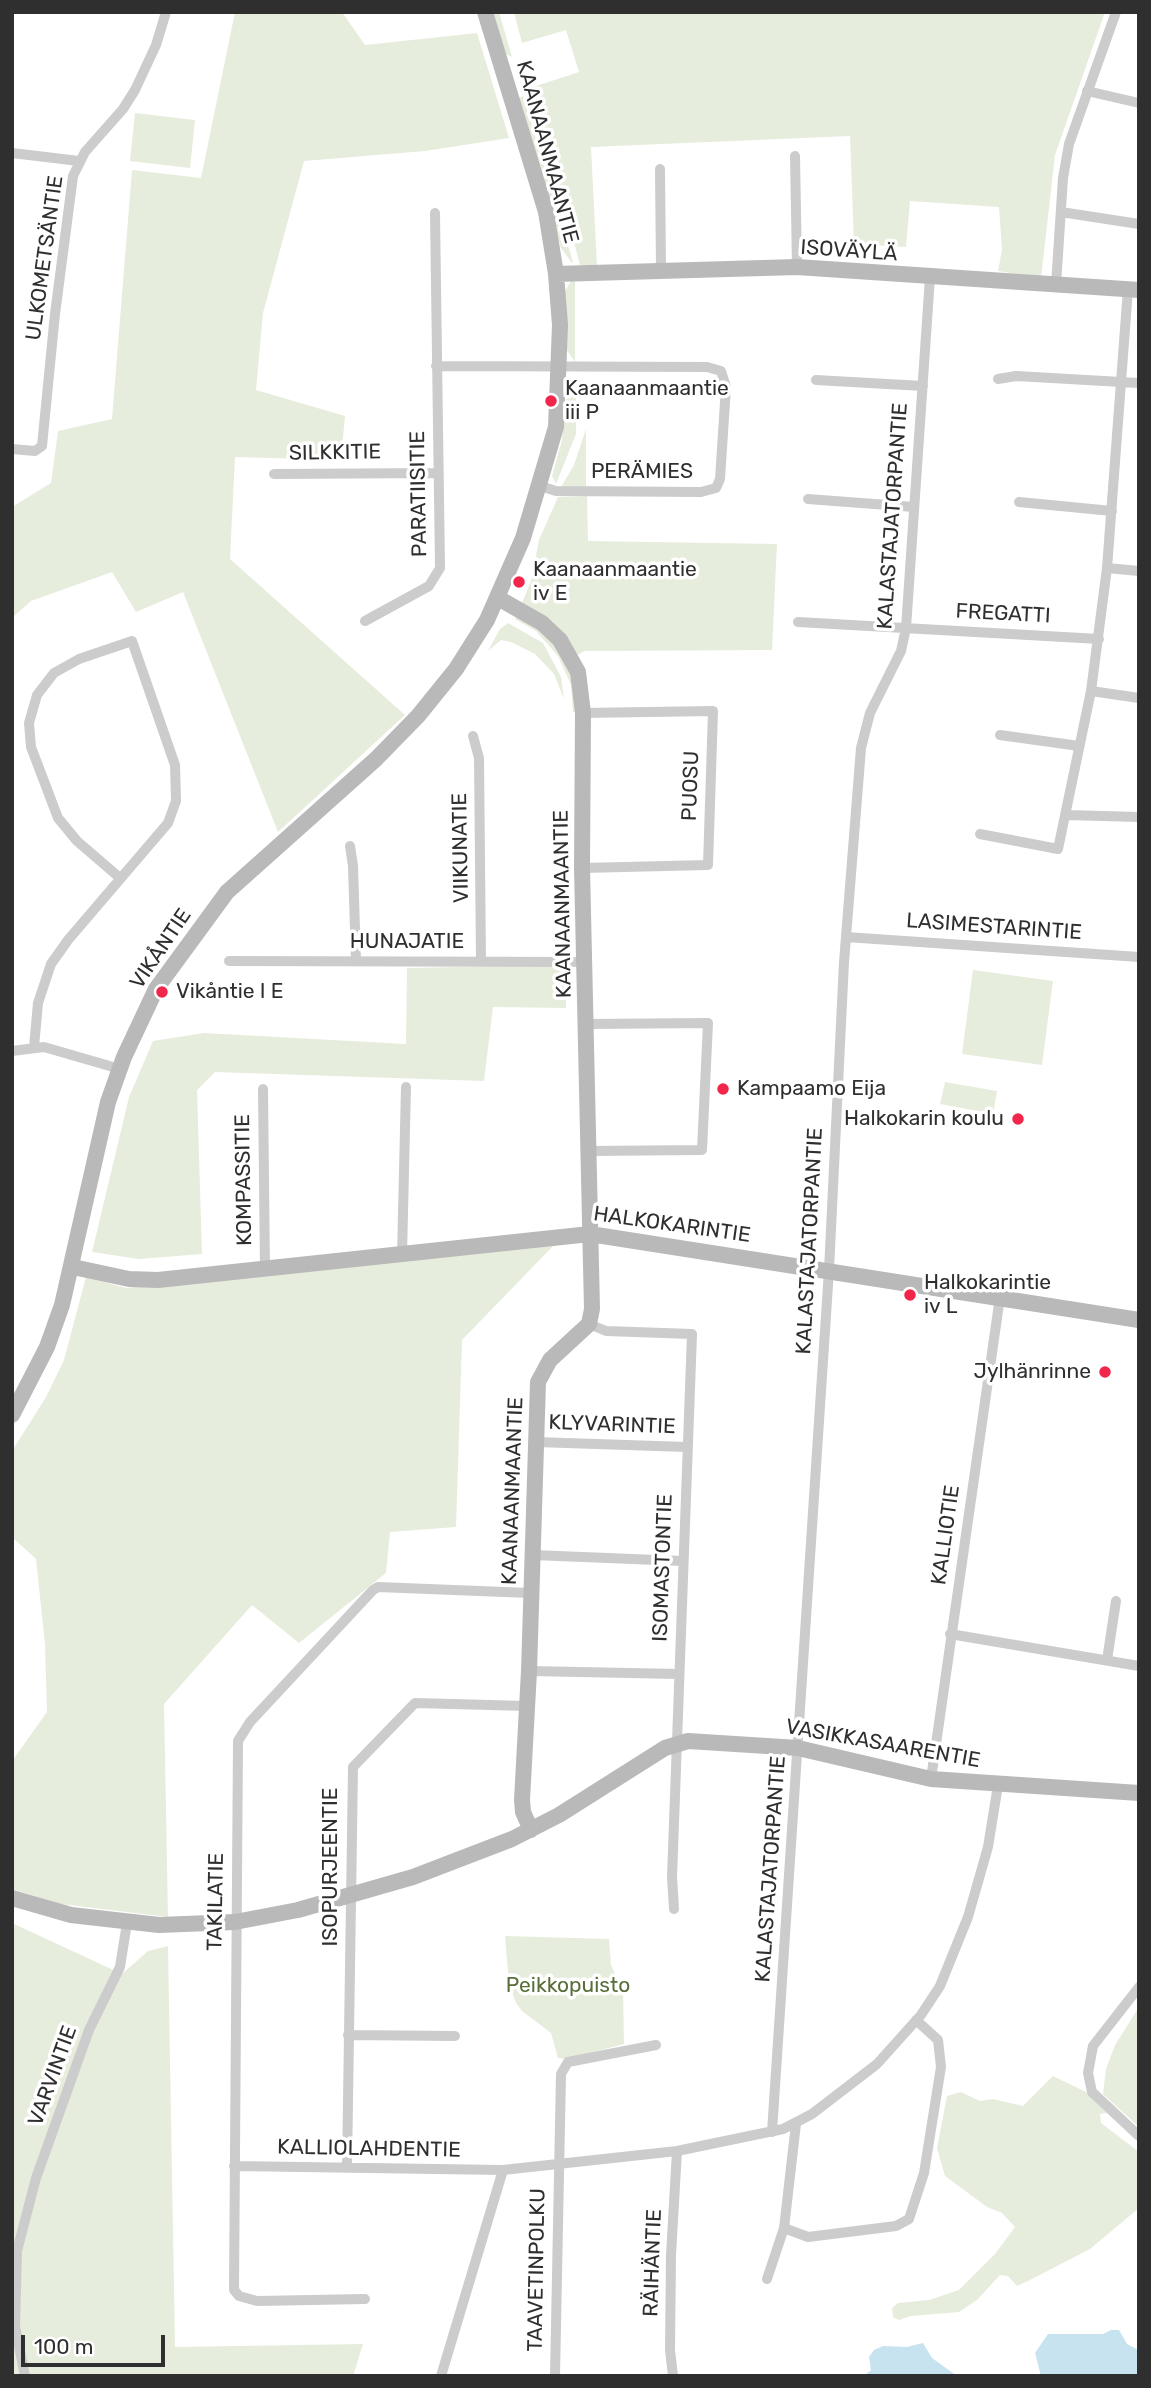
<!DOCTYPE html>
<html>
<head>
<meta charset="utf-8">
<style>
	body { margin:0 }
	#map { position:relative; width:1151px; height:2388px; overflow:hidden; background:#fff; font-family:Rubik,sans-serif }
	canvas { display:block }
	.frame { position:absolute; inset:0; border:14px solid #2f2f2f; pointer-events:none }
	.scale { position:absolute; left:21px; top:2335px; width:144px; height:32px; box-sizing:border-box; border:4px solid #2f2f2f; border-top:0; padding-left:9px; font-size:21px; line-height:24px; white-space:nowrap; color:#2f2f2f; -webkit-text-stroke:5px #fff; paint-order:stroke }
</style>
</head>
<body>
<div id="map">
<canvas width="1151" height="2388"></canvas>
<div class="frame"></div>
<div class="scale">100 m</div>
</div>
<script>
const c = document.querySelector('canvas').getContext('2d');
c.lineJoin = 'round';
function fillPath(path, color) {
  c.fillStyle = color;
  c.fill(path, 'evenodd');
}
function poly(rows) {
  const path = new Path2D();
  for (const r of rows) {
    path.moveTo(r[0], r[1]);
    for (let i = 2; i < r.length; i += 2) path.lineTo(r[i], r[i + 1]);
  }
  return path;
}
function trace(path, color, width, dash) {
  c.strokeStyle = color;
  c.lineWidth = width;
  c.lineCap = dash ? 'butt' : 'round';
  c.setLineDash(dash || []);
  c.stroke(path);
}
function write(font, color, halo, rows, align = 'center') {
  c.font = font + ' Rubik,sans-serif';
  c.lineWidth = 7;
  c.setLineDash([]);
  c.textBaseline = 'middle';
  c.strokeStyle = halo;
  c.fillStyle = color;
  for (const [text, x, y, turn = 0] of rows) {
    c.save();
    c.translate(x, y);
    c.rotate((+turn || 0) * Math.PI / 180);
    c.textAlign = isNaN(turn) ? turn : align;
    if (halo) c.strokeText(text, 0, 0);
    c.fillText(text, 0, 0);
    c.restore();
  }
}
const green = poly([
	[235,12,342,12,365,45,477,33,509,138,425,151,304,161,263,313,256,390,345,416,341,460,235,457,230,559,405,715,278,832,183,592,136,612,112,572,31,601,12,618,12,507,51,483,58,431,112,419,132,170,201,178],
	[492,12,499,12,512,57,504,53],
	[514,12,1105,12,1055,155,1041,278,998,271,1002,250,999,207,910,201,906,247,854,244,850,136,591,147,597,266,580,265,533,87,579,72,566,30,522,43],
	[523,96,573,262,572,263,561,248,517,99],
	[135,113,195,120,190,168,130,161],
	[571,281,575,281,575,362,566,349,564,293],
	[568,386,576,386,576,434,556,484,552,476,562,440],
	[586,429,586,488,561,487,574,465],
	[587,496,588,541,777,544,772,650,585,651,577,655,522,603,531,581,539,540,558,497],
	[519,614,553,640,570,668,578,711,573,712,571,685,558,656,536,631,515,619],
	[508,623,543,643,561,677,564,699,554,674,535,654,511,642,501,640,488,651,500,629],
	[565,965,566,1008,493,1007,484,1081,215,1072,197,1090,202,1254,139,1259,92,1252,129,1097,153,1041,204,1033,406,1044,407,968],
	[973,970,1053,981,1042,1065,962,1054],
	[945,1082,997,1091,993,1114,940,1104],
	[556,1243,462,1340,456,1527,390,1532,386,1573,299,1643,252,1605,164,1704,168,1917,61,1904,12,1889,12,1761,47,1712,45,1644,36,1559,12,1537,12,1451,46,1397,64,1360,86,1277,126,1288],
	[12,1923,122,1974,148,1951,168,1946,175,2347,363,2344,353,2376,12,2376],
	[505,1936,609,1939,611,1965,623,1991,624,2044,567,2059,558,2058,551,2033,522,2011,516,2003,509,1984],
	[1139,2007,1139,2127,1103,2094,1106,2069,1115,2045],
	[1053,2076,1086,2092,1107,2113,1100,2114,1101,2123,1139,2152,1139,2208,1090,2249,1028,2281,1017,2286,1008,2276,1000,2275,977,2300,959,2312,911,2316,899,2320,893,2317,892,2308,898,2303,929,2300,959,2290,995,2254,1015,2227,1002,2213,987,2207,945,2176,937,2148,947,2096,961,2092,980,2101,993,2099,1023,2106]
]);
const water = poly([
	[1111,2330,1119,2330,1127,2344,1139,2350,1139,2376,1041,2376,1035,2353,1048,2334,1103,2334],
	[923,2343,932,2358,957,2376,864,2376,871,2370,869,2357,874,2350,883,2346,907,2347]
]);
const street = poly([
	[1087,91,1139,103],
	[12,153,79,161],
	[795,156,797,267],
	[660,169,661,270],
	[1061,212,1139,224],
	[1056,285,1063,178,1069,144,1116,12],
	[436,366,707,367,721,371,726,387,720,479,716,488,701,492,556,491,540,486],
	[998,379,1016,376,1139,383],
	[816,380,923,386],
	[12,449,35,451,42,446,55,314,73,176,85,152,123,109,135,90,156,45,166,12],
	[274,474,438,473],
	[808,499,914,507],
	[1019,502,1112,511],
	[1107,568,1139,571],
	[365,621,429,586,440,568,435,213],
	[798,622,1099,639],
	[1091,691,1139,698],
	[1000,735,1079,746],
	[473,736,479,758,481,962],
	[1066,815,1139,817],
	[980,834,1058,849,1091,691,1107,568,1128,289],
	[350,846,353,866,356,961],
	[582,868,708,865,713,711,583,713],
	[846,937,1139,957],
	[229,961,586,962],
	[587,1024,708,1023,702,1150,588,1151],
	[34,1047,38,1003,51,964,68,940,168,823,176,801,175,765,132,641,79,659,54,673,37,695,29,723,31,747,58,818,77,841,120,878],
	[12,1051,44,1047,120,1069],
	[263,1089,265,1271],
	[402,1255,406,1087],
	[589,1324,606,1331,692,1334,672,1877,674,1909],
	[536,1442,687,1447],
	[533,1555,682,1561],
	[950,1634,1139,1666],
	[1107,1660,1116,1601],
	[529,1671,679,1674],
	[931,1779,1000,1297],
	[1139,1987,1093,2046,1088,2073,1092,2092,1139,2136],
	[348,2035,455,2036],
	[772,2132,829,1270,844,962,861,748,870,713,901,651,906,628,930,277],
	[234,2166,503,2170],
	[347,2168,353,1767,415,1703,527,1706],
	[784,2228,808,2237,896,2226,909,2219,924,2173,941,2067,938,2040,916,2020],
	[767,2279,784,2228,796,2124],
	[365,2299,257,2301,239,2296,234,2290,238,1741,250,1722,373,1590,378,1587,530,1593],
	[25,2376,15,2326,17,2251,36,2178,89,2030,120,1967,127,1923],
	[441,2376,503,2170,677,2151,783,2129,812,2114,877,2064,921,2015,940,1986,968,1917,988,1847,998,1785],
	[555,2376,561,2074,568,2062,656,2045],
	[673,2376,670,2350,671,2255,677,2151]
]);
const secondary = poly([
	[556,274,797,267,1139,290],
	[498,598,542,623,560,640,578,672,583,713,582,868,592,1309,589,1324,550,1360,538,1382,529,1671,522,1800,523,1812,531,1830],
	[73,1267,129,1279,158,1280,590,1234,1139,1320],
	[12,1415,47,1347,62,1305,108,1102,124,1057,156,989,227,892,376,759,418,716,456,669,487,620,523,538,556,427,560,325,556,274,546,212,485,12],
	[12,1898,71,1915,159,1925,235,1922,298,1910,413,1877,512,1839,559,1815,665,1748,688,1741,798,1748,931,1779,1139,1793]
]);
const markers = [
	[551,401,7,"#f2254a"],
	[519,582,7,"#f2254a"],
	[162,992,7,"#f2254a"],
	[723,1089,7,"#f2254a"],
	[1018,1119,7,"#f2254a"],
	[910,1295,7,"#f2254a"],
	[1105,1372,7,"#f2254a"]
];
const streetNames = [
	["KAANAANMAANTIE",547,152,75],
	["ISOVÄYLÄ",849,251,4],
	["ULKOMETSÄNTIE",45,258,-82],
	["SILKKITIE",335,453,-1],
	["PERÄMIES",642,472],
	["PARATIISITIE",419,494,-91],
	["KALASTAJATORPANTIE",893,516,-86],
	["FREGATTI",1003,614,3],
	["PUOSU",691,786,-88],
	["VIIKUNATIE",461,848,-91],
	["KAANAANMAANTIE",563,904,-91],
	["LASIMESTARINTIE",994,927,4],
	["HUNAJATIE",407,942],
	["VIKÅNTIE",161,949,-56],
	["KOMPASSITIE",244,1180,-91],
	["HALKOKARINTIE",672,1225,8],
	["KALASTAJATORPANTIE",810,1241,-87],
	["KLYVARINTIE",612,1425,2],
	["KAANAANMAANTIE",513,1491,-88],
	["KALLIOTIE",946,1535,-82],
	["ISOMASTONTIE",663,1568,-88],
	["VASIKKASAARENTIE",883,1744,10],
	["ISOPURJEENTIE",331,1867,-90],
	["KALASTAJATORPANTIE",771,1869,-86],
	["TAKILATIE",216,1902,-89],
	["VARVINTIE",53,2076,-70],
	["KALLIOLAHDENTIE",369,2149,1],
	["RÄIHÄNTIE",653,2263,-88],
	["TAAVETINPOLKU",537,2270,-89]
];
const poiNames = [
	["Kaanaanmaantie",565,389],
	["iii P",565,413],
	["Kaanaanmaantie",533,570],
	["iv E",533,594],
	["Vikåntie I E",176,992],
	["Kampaamo Eija",737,1089],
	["Halkokarin koulu",1004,1119,"right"],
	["Halkokarintie",924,1283],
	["iv L",924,1307],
	["Jylhänrinne",1091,1372,"right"]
];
const parkNames = [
	["Peikkopuisto",568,1986]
];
fillPath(green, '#e7eddc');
fillPath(water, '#c7e3ef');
trace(street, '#ccc', 10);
trace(secondary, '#b9b9b9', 16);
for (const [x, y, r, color] of markers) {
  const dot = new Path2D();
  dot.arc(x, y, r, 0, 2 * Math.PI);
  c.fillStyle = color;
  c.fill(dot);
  trace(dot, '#fff', 2.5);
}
write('21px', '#2f2f2f', '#fff', streetNames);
write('21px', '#2f2f2f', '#fff', poiNames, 'left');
write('21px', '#586f39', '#fff', parkNames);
</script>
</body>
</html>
